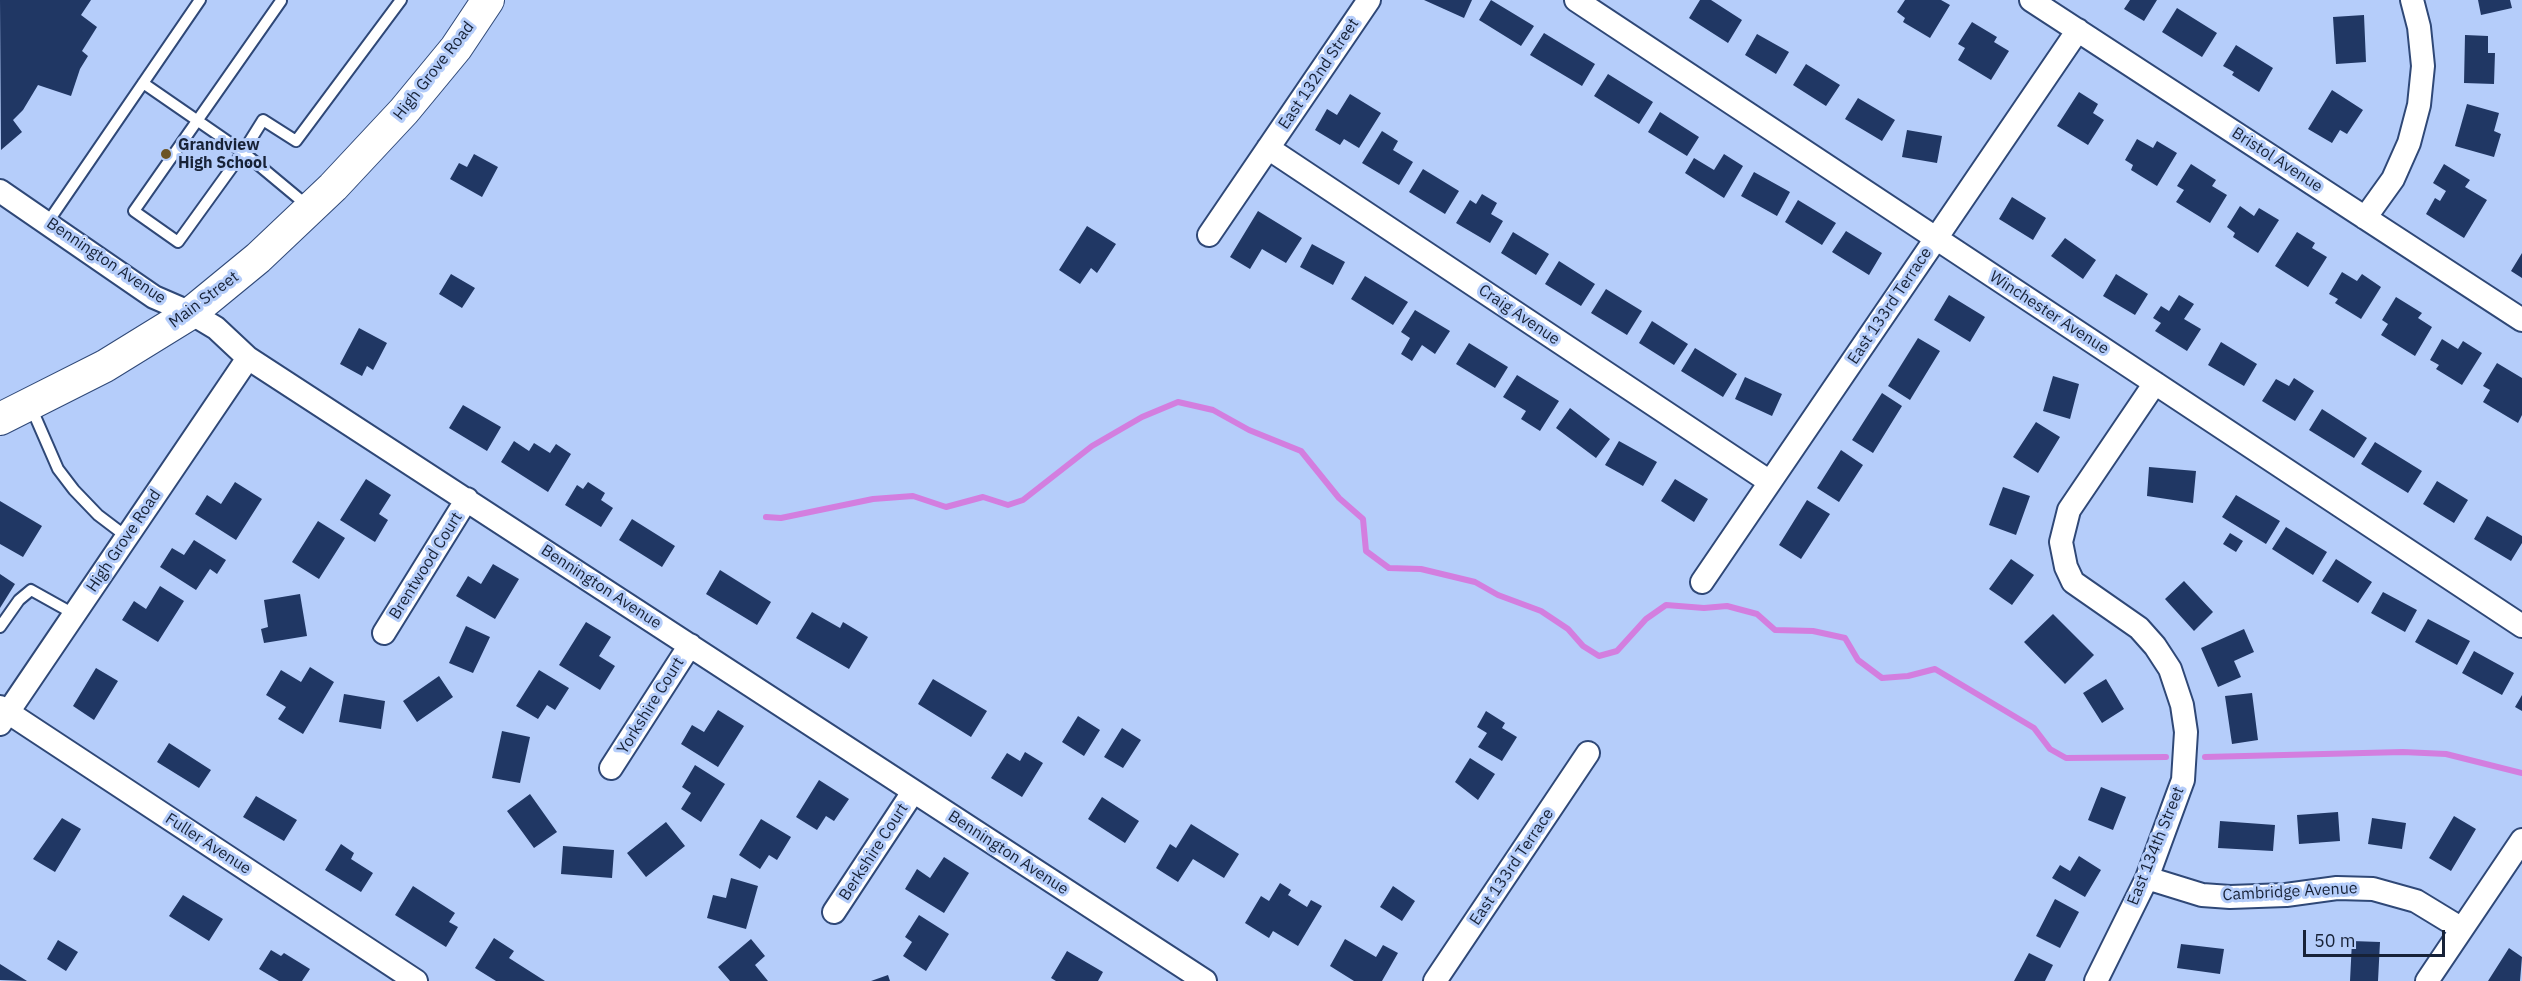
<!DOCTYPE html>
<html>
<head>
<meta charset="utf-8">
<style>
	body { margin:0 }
	#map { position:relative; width:2522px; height:981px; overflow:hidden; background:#b5cdfa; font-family:"IBM Plex Sans",sans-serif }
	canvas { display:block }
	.scale { position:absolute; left:2303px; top:930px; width:142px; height:27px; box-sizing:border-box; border:3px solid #172237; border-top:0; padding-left:8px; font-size:18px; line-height:21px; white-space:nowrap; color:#172237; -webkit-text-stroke:4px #b5cdfa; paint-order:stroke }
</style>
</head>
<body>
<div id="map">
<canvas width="2522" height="981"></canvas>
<div class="scale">50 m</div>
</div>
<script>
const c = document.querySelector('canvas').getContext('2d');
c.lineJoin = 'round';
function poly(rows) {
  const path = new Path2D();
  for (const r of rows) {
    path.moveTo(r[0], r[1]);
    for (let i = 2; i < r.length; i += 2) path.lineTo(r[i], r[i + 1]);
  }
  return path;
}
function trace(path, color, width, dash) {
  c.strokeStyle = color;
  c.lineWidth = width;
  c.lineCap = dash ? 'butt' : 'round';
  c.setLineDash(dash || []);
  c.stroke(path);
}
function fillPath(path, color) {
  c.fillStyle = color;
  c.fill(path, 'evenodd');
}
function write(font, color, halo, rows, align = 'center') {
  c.font = font + ' "IBM Plex Sans",sans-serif';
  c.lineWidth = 6;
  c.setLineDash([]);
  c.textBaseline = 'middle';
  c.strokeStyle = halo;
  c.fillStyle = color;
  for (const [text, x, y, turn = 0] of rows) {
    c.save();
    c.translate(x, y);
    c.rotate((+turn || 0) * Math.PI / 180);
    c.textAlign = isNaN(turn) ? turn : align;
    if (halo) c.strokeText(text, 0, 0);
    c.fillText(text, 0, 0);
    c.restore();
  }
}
const stream = poly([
	[766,517,781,518,873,499,913,496,946,507,983,497,1008,505,1023,500,1092,446,1142,417,1178,402,1213,410,1249,430,1301,451,1339,498,1363,519,1366,551,1389,568,1421,569,1475,582,1498,595,1541,611,1568,629,1583,646,1599,656,1617,651,1646,619,1666,605,1704,608,1727,606,1757,614,1775,630,1813,631,1845,638,1858,660,1882,678,1908,676,1935,669,2034,728,2050,749,2066,758,2166,757],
	[2205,757,2403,752,2446,754,2522,773]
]);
const building = poly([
	[0,0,91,0,81,15,97,27,82,51,88,56,80,69,71,96,38,85,23,110,13,120,22,132,1,150],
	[1424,0,1472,0,1464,18],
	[1491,0,1534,26,1521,46,1479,20],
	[1700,0,1711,0,1742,20,1728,43,1689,18],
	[1905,0,1941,0,1950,5,1930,38,1903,22,1905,18,1897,12],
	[2130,0,2157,0,2144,21,2124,9],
	[2478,0,2510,0,2512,8,2481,15],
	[2177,8,2217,33,2202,57,2162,32],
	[2364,15,2366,62,2336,64,2333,17],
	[1972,22,1997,37,1994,42,2009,51,1991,80,1958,60,1965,48,1958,44],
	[1544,33,1595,64,1582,86,1530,55],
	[1757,34,1789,52,1776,74,1745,55],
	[2465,35,2488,36,2488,53,2495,53,2494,84,2464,83],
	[2236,45,2273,68,2259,92,2232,75,2234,72,2223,66],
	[1806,64,1840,85,1826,106,1793,85],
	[1608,74,1653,102,1639,124,1594,96],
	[2332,90,2363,110,2347,134,2340,130,2332,143,2308,129],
	[2079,92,2098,104,2093,113,2104,120,2088,145,2057,126],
	[1350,94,1381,113,1359,148,1344,139,1340,145,1315,130,1327,109,1337,115],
	[1858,98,1895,120,1882,141,1845,119],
	[2467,104,2499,113,2494,131,2501,134,2494,157,2455,146],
	[1660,112,1699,137,1687,156,1648,132],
	[1907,130,1942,136,1937,163,1902,157],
	[1382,131,1398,141,1393,150,1413,162,1399,185,1362,163],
	[2137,139,2153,148,2157,141,2177,153,2157,186,2131,170,2133,165,2125,160],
	[474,154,498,167,482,197,450,179,459,163,467,167],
	[1724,154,1743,166,1724,198,1685,173,1694,158,1714,170],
	[2191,164,2216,180,2212,186,2227,195,2210,223,2176,202,2184,190,2177,186],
	[2444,164,2470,180,2465,187,2487,200,2464,238,2426,214,2435,198,2440,201,2446,191,2433,183],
	[1423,169,1459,191,1445,214,1409,192],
	[1754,172,1790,192,1777,216,1741,196],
	[1482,194,1497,203,1491,214,1503,221,1490,243,1456,223,1470,200,1476,204],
	[2012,197,2046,218,2033,240,1999,219],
	[1798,200,1836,223,1822,245,1785,222],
	[2240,206,2254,216,2259,208,2279,220,2258,253,2233,237,2235,233,2227,227],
	[1258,211,1302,238,1286,263,1262,249,1250,269,1230,257],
	[1087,226,1116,244,1097,273,1091,268,1080,284,1059,270],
	[1846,231,1882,253,1869,275,1832,252],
	[1513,232,1549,254,1536,275,1501,253],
	[2297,232,2315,243,2312,248,2327,257,2308,287,2275,266],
	[2065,238,2096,260,2083,279,2051,256],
	[1312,244,1345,262,1333,285,1300,267],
	[2522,253,2522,278,2511,271],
	[1559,261,1595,284,1581,306,1545,284],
	[2342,272,2357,281,2362,274,2381,287,2361,319,2335,303,2338,299,2329,294],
	[451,274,475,288,462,308,439,294],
	[2116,274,2148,294,2135,315,2103,296],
	[1365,276,1408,302,1393,325,1351,299],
	[1606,289,1642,311,1627,335,1591,313],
	[1949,295,1985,317,1970,342,1934,320],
	[2179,295,2194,304,2184,319,2201,329,2187,351,2155,331,2161,323,2153,318,2161,306,2169,311],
	[2396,297,2422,313,2418,318,2432,327,2415,356,2381,335,2388,324,2382,320],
	[1415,310,1450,331,1435,354,1422,345,1412,361,1401,354,1410,338,1401,332],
	[1652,321,1688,344,1674,365,1639,343],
	[359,328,387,343,373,370,367,366,362,376,340,364],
	[1918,338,1940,351,1910,400,1888,386],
	[2442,339,2458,349,2463,341,2482,353,2462,385,2436,369,2439,365,2430,360],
	[2221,342,2257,364,2244,386,2208,365],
	[1469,343,1508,367,1495,388,1456,364],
	[1695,348,1737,374,1723,397,1681,371],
	[2497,363,2522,378,2522,415,2518,423,2483,402,2490,390,2483,386],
	[1517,375,1559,401,1540,431,1521,419,1526,411,1503,397],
	[2053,376,2079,384,2070,419,2043,411],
	[1745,377,1782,394,1772,416,1735,399],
	[2294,378,2314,391,2295,421,2262,401,2276,379,2289,386],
	[1882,393,1902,406,1873,453,1852,440],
	[463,405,501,427,487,451,449,428],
	[1570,408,1610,439,1596,458,1556,428],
	[2322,409,2367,438,2354,458,2309,430],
	[2036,422,2060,437,2038,473,2013,457],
	[514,441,529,451,534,443,550,453,556,444,571,454,548,492,501,462],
	[1619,441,1657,462,1643,486,1605,465],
	[2375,442,2422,471,2408,493,2361,464],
	[1841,450,1863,465,1839,502,1817,488],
	[2149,467,2196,471,2193,503,2147,496],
	[366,479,391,495,379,514,388,520,375,542,340,520],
	[1675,479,1708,499,1694,522,1661,501],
	[2437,481,2468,500,2454,523,2423,504],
	[235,482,262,499,236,540,195,514,207,495,221,504],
	[588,482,605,493,601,500,613,508,601,527,565,505,577,485,583,489],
	[2003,487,2030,496,2016,535,1989,525],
	[2236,495,2280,521,2266,544,2222,517],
	[1807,500,1830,514,1801,559,1779,545],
	[0,501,42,526,23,557,0,544],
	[2487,516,2522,536,2522,543,2511,561,2474,539],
	[632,519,675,546,662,567,619,540],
	[318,521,345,538,319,579,292,562],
	[2286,527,2327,552,2313,575,2272,549],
	[2230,533,2243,541,2236,552,2223,544],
	[194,540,226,560,217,574,210,569,196,590,160,567,172,548,184,555],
	[2011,559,2034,575,2012,605,1989,589],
	[2336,559,2372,582,2358,603,2322,581],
	[493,564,519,579,495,619,456,596,468,576,481,584],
	[720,570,771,602,757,625,706,594],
	[0,574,15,584,0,608],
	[2184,581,2213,612,2194,631,2165,599],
	[160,586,184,601,158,642,122,620,134,601,146,609],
	[2383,592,2417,610,2405,632,2371,613],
	[300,594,307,636,264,643,261,629,268,627,264,600],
	[812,612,840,628,843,622,868,637,849,669,796,638],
	[2053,614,2094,655,2065,684,2024,642],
	[2428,619,2470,641,2457,665,2415,642],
	[586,622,611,637,599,656,615,666,600,690,559,665],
	[466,626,490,637,473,673,449,663],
	[2244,629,2254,652,2234,661,2241,677,2218,687,2201,648],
	[2474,651,2514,673,2502,695,2462,673],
	[310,667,334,682,303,734,278,719,286,707,266,695,281,670,301,682],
	[96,668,118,681,94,720,73,706],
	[539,670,569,688,555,710,547,705,538,719,516,706],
	[439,676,453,697,417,722,403,701],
	[933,679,987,711,971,737,918,704],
	[2106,679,2124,709,2102,723,2083,693],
	[2252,693,2258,740,2232,744,2225,696],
	[344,694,385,701,381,729,339,722],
	[2522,695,2522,711,2515,707],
	[718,710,744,726,718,767,681,744,692,725,704,732],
	[1486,711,1505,723,1502,728,1517,737,1502,761,1478,747,1487,733,1477,727],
	[1078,716,1100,730,1084,756,1062,742],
	[1122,728,1141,740,1123,768,1104,757],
	[502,731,530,737,520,783,492,778],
	[169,743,211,770,199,788,157,762],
	[1025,752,1043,763,1022,797,991,778,1007,753,1020,761],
	[1470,758,1495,774,1478,800,1455,782],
	[695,765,725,784,701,822,681,809,691,793,682,787],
	[819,780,849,799,834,821,826,816,817,830,796,817],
	[2101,787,2126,797,2113,830,2088,820],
	[530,794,557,832,534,848,507,811],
	[256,796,297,820,284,841,243,817],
	[1102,797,1139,821,1125,843,1088,819],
	[2338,812,2340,841,2299,844,2297,815],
	[2454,816,2476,829,2451,871,2429,858],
	[62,818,81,829,55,872,33,859],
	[2372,818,2406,823,2402,849,2368,844],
	[761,819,791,837,777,860,769,855,760,869,739,855],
	[2220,821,2275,825,2273,851,2218,848],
	[666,822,685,846,646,877,627,853],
	[1191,824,1239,854,1224,878,1193,859,1178,882,1156,868,1170,844,1176,848],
	[341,844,354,853,351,859,373,873,361,892,325,870],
	[563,846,614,850,612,878,561,874],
	[2079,856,2101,870,2085,897,2052,878,2060,865,2070,871],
	[944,857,969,873,944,913,905,889,917,869,930,878],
	[731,878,758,886,746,929,707,918,713,895,726,898],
	[1280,883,1291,890,1288,895,1307,907,1311,900,1322,906,1298,946,1273,931,1269,938,1245,923,1261,896,1269,901],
	[413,886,455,913,449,922,458,927,446,947,395,915],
	[1393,886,1415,901,1402,921,1380,907],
	[183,895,223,919,209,941,169,916],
	[2055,899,2079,912,2060,948,2036,936],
	[919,915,949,934,926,971,903,956,912,942,905,937],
	[494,938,514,951,509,958,545,981,496,981,475,968],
	[751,939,765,956,755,965,768,981,730,981,718,967],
	[1345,939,1376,957,1383,945,1398,953,1382,981,1354,981,1330,966],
	[58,940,78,952,66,971,47,959],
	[2352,941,2380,942,2378,981,2350,981],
	[2181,944,2224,949,2220,974,2177,968],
	[2509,948,2522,957,2520,981,2488,981],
	[271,950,281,956,284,953,310,969,302,981,279,981,259,969],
	[1067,951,1103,972,1098,981,1056,981,1051,978],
	[2029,953,2053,965,2045,981,2014,981],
	[0,964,27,981,0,980],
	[888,975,890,981,871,981]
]);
const service = poly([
	[281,1,134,211,178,242,243,152,263,120,296,141,401,0],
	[143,83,243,152,309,207],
	[48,222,200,0],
	[31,407,58,469,74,490,98,515,127,537],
	[0,627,19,600,31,590,74,614]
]);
const minor = poly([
	[1576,0,2522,626],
	[2031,0,2522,320],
	[1268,148,1770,482],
	[0,191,154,297,191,313,216,328,248,358,1205,981],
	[2365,218,2393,179,2409,143,2419,105,2423,66,2419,27,2412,0],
	[1209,235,1369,0],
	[1702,582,2078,30],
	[384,633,467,499],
	[0,707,416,981],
	[0,724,248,358],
	[611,768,690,645],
	[2147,878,2202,895,2230,897,2286,895,2337,888,2373,889,2416,901,2462,929],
	[834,912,913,792],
	[1435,981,1588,753],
	[2096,981,2147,878,2183,780,2186,732,2182,705,2170,669,2155,646,2139,628,2073,582,2066,567,2061,542,2069,510,2155,383],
	[2427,981,2522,840]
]);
const secondary = poly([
	[0,419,105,366,191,313,258,258,333,187,404,111,456,48,488,0]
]);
const markers = [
	[166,154,6,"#6c5424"]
];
const streetNames = [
	["High Grove Road",434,71,-52],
	["East 132nd Street",1319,74,-56],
	["Bristol Avenue",2277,160,33],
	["Bennington Avenue",106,261,34],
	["Main Street",204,300,-37],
	["East 133rd Terrace",1890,306,-56],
	["Winchester Avenue",2049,313,33],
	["Craig Avenue",1519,315,34],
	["High Grove Road",124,541,-56],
	["Brentwood Court",426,566,-58],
	["Bennington Avenue",601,587,33],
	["Yorkshire Court",651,706,-58],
	["Fuller Avenue",208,844,33],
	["East 134th Street",2156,846,-68],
	["Berkshire Court",874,852,-57],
	["Bennington Avenue",1008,853,33],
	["East 133rd Terrace",1512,867,-56],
	["Cambridge Avenue",2290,892,-3]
];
const poiNames = [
	["Grandview",178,145],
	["High School",178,163]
];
trace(stream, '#d37edf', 6);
fillPath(building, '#203764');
trace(service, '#2f4877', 14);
trace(minor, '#2f4877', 26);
trace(secondary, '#2f4877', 34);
trace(service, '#fff', 10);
trace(minor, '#fff', 22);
trace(secondary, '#fff', 32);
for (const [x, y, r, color] of markers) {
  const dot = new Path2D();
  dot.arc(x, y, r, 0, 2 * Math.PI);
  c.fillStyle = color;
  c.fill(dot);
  trace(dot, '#b5cdfa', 2);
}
write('16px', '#172237', '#b5cdfa', streetNames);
write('bold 16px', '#172237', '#b5cdfa', poiNames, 'left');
</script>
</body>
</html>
